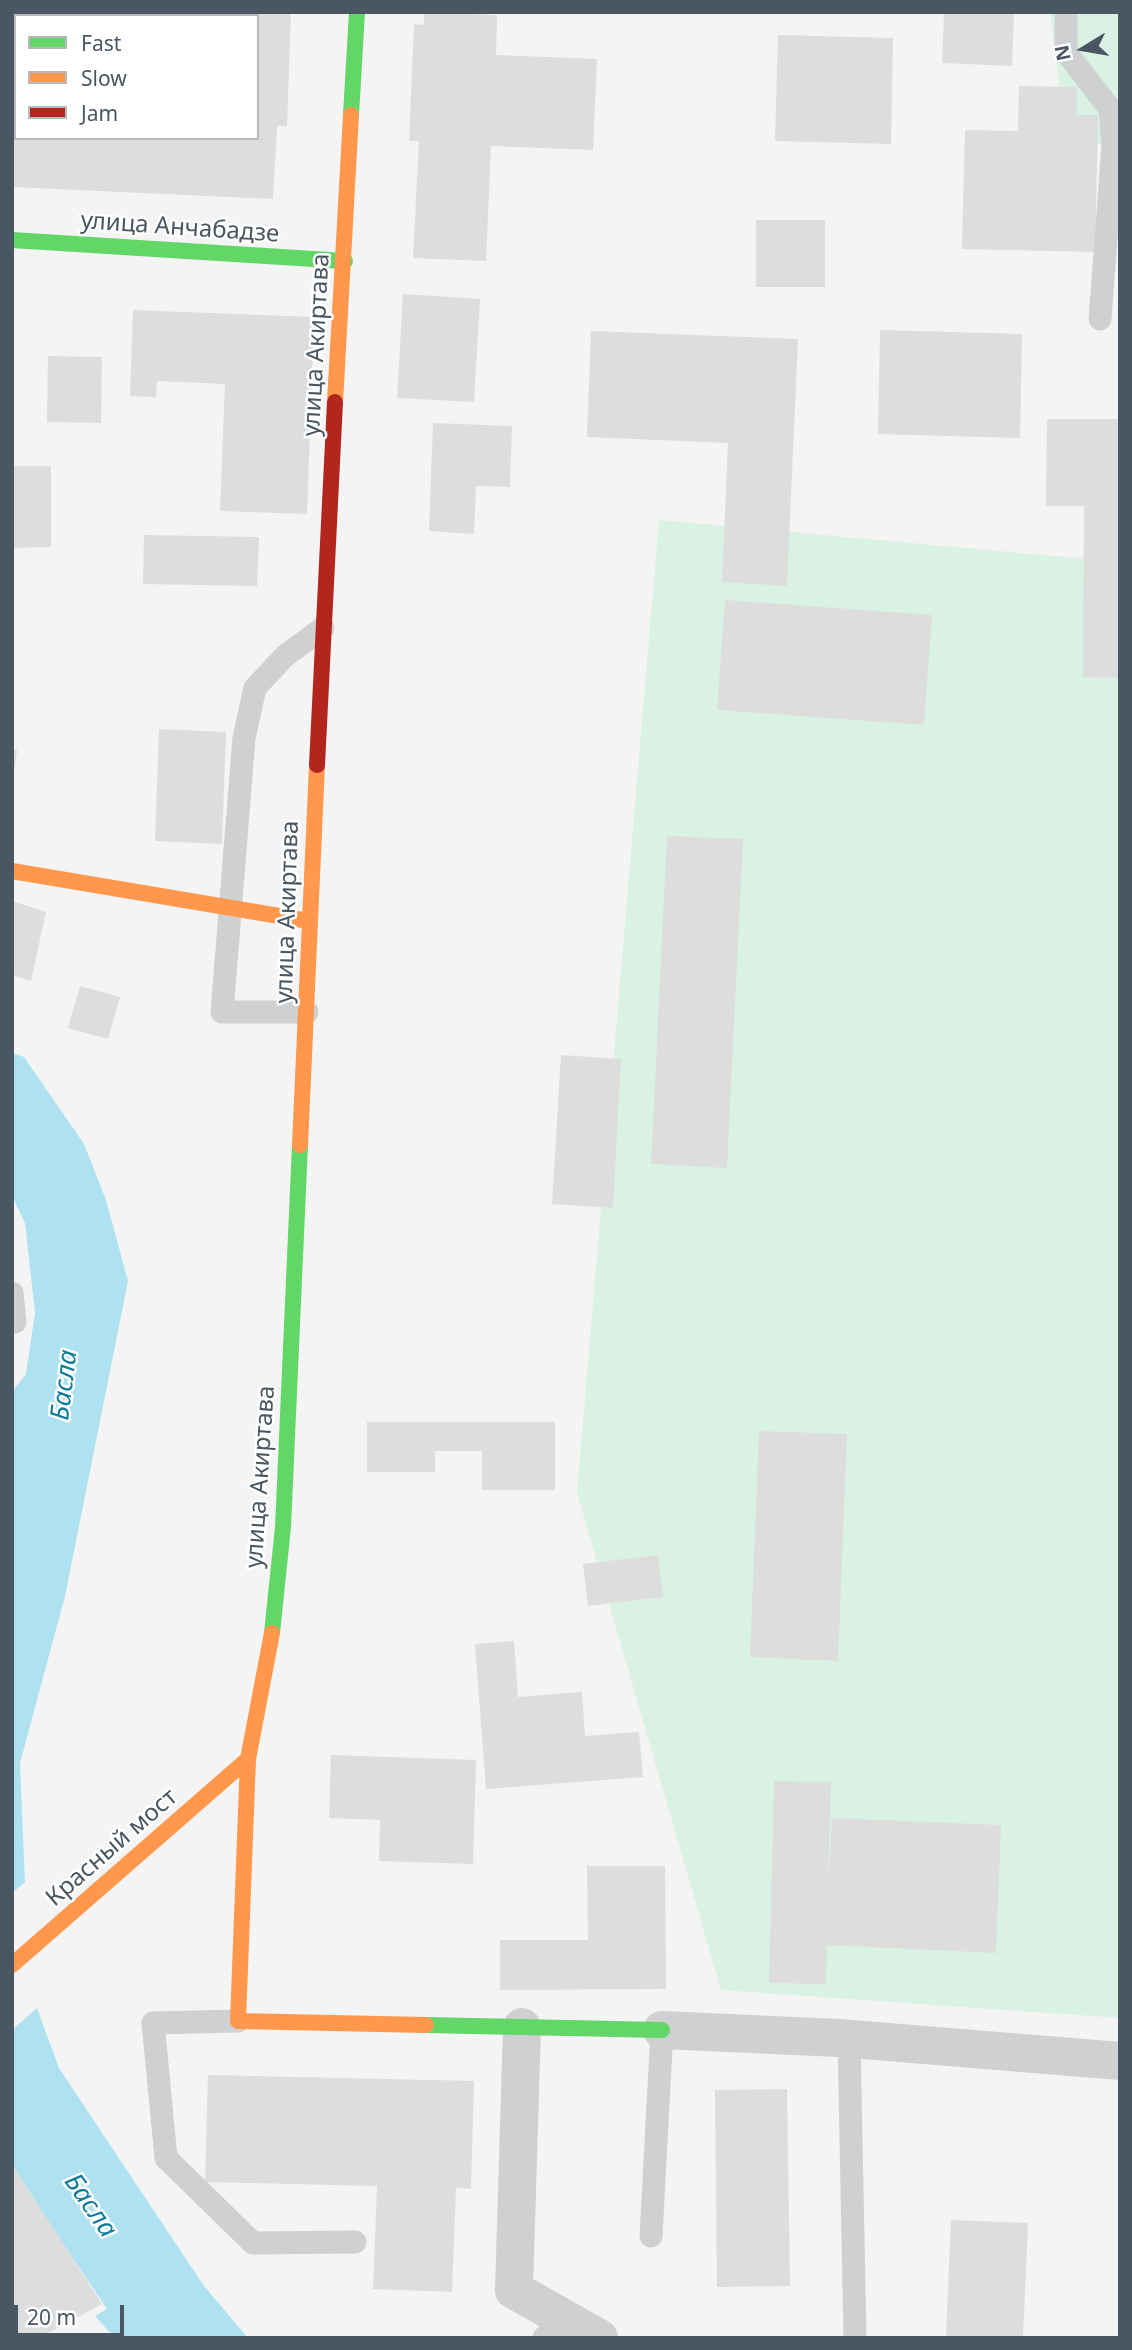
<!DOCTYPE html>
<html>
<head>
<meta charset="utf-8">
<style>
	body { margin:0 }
	#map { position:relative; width:1132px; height:2350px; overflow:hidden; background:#f4f4f4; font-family:"Noto Sans",sans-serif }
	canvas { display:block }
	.frame { position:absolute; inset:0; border:14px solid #4a5661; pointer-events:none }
	.legend { position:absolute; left:14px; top:14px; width:245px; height:126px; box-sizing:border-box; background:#fff; border:2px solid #b7bbc0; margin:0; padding:9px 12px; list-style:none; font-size:21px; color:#4a5661 }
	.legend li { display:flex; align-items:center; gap:14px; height:35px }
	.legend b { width:35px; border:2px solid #b7bbc0 }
	.north { position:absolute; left:1048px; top:14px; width:70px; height:70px; -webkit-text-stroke:5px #fff; paint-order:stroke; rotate:259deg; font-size:19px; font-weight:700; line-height:28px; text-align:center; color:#4a5661 }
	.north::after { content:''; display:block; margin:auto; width:24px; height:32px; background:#4a5661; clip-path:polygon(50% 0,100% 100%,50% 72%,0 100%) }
	.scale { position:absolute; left:14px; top:2305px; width:110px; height:32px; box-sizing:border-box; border:4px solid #4a5661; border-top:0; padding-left:9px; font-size:21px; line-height:24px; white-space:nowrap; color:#4a5661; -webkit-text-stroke:5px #fff; paint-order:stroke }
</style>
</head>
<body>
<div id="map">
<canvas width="1132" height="2350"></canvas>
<div class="frame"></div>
<ul class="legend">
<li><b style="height:9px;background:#63d668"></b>Fast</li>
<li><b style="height:9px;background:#ff974d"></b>Slow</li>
<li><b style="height:9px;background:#b3261e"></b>Jam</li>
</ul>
<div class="north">N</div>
<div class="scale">20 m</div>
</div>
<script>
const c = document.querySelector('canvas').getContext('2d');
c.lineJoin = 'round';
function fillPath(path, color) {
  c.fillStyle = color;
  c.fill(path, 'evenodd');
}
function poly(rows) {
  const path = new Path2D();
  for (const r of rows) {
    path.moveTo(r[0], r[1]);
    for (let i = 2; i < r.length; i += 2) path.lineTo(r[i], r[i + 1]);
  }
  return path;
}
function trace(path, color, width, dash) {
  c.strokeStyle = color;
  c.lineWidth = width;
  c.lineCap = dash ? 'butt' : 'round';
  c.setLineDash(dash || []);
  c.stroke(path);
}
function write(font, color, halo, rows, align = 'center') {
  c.font = font + ' "Noto Sans",sans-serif';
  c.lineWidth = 5;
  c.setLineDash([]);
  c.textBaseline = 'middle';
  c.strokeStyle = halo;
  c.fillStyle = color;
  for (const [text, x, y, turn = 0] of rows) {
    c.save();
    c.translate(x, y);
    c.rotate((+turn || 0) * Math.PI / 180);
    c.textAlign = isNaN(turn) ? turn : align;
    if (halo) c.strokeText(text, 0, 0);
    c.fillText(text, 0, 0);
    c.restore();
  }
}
const green = poly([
	[63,12,187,12,186,16,63,16],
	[1050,12,1120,12,1120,146,1067,141],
	[659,520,1120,562,1120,2018,721,1990,577,1493]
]);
const water = poly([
	[12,1053,24,1057,84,1144,106,1200,128,1281,65,1596,20,1763,25,1882,12,1893,12,1392,26,1374,35,1313,25,1223,12,1196],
	[37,2008,59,2068,204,2286,248,2338,115,2338,95,2316,107,2309,12,2168,12,2030]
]);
const building = poly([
	[237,12,291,12,287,126,277,126,273,199,12,187,12,113,16,113,16,138,257,138,257,16,237,16],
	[424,12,497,15,496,55,597,59,593,150,491,146,486,261,413,258,419,141,409,141,414,24,424,25],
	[944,12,1014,12,1012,66,942,63],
	[778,35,893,38,891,144,775,141],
	[1019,86,1077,87,1077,115,1098,115,1095,252,962,249,965,130,1018,131],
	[756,220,825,220,825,287,756,287],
	[403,294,480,299,474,402,397,398],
	[133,310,314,317,307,514,220,511,225,384,157,381,156,397,130,396],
	[880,330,1022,334,1020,438,878,434],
	[591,331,798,339,787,586,722,582,728,443,587,437],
	[48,356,102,357,101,423,47,422],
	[1047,419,1120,419,1120,678,1083,677,1084,506,1046,506],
	[433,423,512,426,510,487,476,486,474,534,429,531],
	[12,466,51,466,51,547,12,548],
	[144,535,259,537,257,586,143,584],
	[725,600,932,615,924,725,717,710],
	[159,729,226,732,222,844,155,841],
	[12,749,17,750,14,772,12,772],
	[667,836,743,839,727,1168,651,1164],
	[12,901,46,912,31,981,12,975],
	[80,986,120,997,108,1039,68,1028],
	[561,1055,621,1059,613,1208,552,1204],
	[367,1422,555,1422,555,1490,482,1490,482,1451,435,1451,435,1472,367,1472],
	[759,1431,847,1434,838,1661,750,1657],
	[658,1555,663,1597,588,1606,583,1564],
	[514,1641,518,1697,582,1692,585,1736,639,1732,643,1777,486,1789,475,1644],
	[331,1755,476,1760,473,1864,379,1861,380,1820,329,1818],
	[774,1781,831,1782,828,1887,832,1818,1001,1825,996,1953,827,1945,826,1984,769,1983],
	[587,1866,665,1866,666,1989,500,1990,500,1940,588,1940],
	[208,2075,474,2081,471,2189,456,2188,452,2292,373,2289,377,2186,205,2182],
	[787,2089,790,2286,717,2287,715,2090],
	[12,2164,102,2304,39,2338,12,2338],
	[951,2220,1028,2223,1023,2338,946,2338]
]);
const lane = poly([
	[1066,12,1066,52,1110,109,1113,145,1100,319],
	[307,1012,222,1012,244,738,255,688,285,656,323,628],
	[12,1293,15,1322],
	[238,2021,153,2023,166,2158,253,2243,355,2242],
	[849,2039,855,2338],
	[651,2236,662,2030],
	[544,2338,563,2318]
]);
const street = poly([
	[522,2027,514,2290,599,2338],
	[662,2030,839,2038,1120,2061]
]);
const fast = poly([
	[351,115,357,12],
	[12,240,345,261],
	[272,1633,283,1527,300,1145],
	[426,2025,662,2030]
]);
const slow = poly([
	[335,402,351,115],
	[12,871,309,921],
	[300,1145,317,765],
	[248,1759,238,2021,426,2025],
	[12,1965,248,1759,272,1633]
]);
const jam = poly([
	[317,765,335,402]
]);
const streetNames = [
	["улица Анчабадзе",180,228,4],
	["улица Акиртава",317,345,-87],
	["улица Акиртава",288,912,-88],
	["улица Акиртава",261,1477,-86],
	["Красный мост",112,1848,-41]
];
const waterNames = [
	["Басла",65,1385,-83],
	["Басла",90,2206,55]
];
fillPath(green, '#d9f2e3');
fillPath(water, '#aee2f0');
fillPath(building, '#ddddde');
trace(lane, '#ced0d2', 23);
trace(street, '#ced0d2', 38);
trace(fast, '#63d668', 16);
trace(slow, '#ff974d', 16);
trace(jam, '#b3261e', 16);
write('24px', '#4a5661', '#fff', streetNames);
write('italic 26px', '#0c7c9b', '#fff', waterNames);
</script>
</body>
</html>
